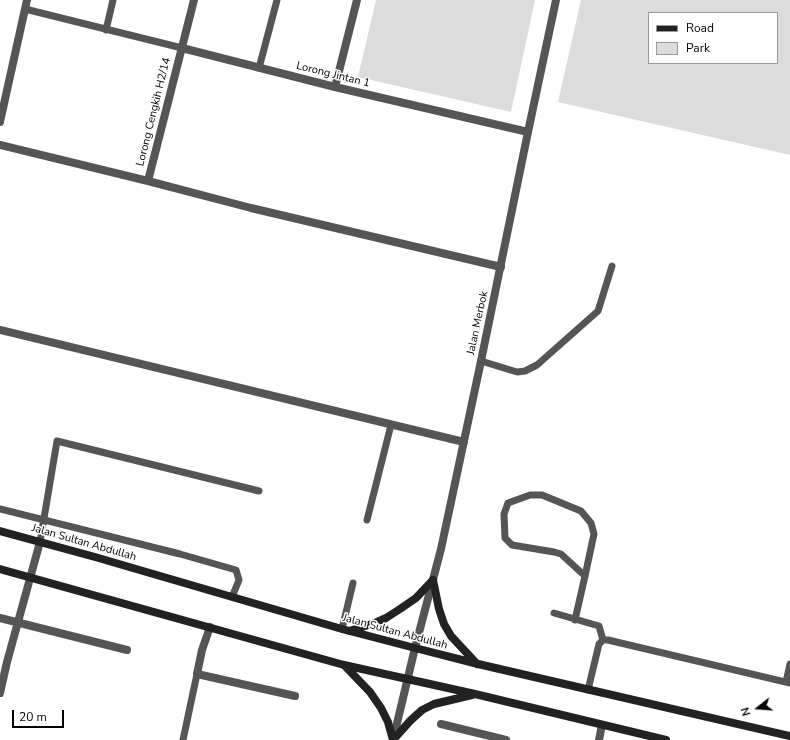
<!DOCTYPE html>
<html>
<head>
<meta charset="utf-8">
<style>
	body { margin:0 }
	#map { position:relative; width:790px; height:740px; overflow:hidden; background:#fff; font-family:"Nunito Sans",sans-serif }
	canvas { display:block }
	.legend { position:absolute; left:648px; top:12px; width:130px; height:52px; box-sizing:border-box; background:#fff; border:1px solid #999; margin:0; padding:5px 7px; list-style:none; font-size:12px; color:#000 }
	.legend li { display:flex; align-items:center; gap:8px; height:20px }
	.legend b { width:20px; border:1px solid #999 }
	.north { position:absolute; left:738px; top:688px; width:40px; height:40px; -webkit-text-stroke:3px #fff; paint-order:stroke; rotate:253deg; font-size:11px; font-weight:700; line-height:16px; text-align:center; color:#000 }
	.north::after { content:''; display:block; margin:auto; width:14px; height:18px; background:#000; clip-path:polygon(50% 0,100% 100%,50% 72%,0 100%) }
	.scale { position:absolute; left:12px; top:710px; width:52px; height:18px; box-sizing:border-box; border:2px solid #000; border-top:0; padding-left:5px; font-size:12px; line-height:14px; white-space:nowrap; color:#000; -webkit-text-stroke:3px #fff; paint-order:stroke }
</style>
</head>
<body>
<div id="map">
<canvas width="790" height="740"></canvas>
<ul class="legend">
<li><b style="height:5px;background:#222"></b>Road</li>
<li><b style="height:11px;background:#dcdcdc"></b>Park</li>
</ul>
<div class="north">N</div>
<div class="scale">20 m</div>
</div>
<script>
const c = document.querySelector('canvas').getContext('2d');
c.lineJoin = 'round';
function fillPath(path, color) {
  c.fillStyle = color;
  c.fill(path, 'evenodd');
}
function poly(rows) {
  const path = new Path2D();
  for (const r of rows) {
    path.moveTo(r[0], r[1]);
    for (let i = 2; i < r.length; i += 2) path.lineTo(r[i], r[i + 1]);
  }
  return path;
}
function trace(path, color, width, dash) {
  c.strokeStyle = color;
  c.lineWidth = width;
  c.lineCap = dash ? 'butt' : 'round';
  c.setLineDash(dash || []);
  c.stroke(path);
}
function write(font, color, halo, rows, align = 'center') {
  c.font = font + ' "Nunito Sans",sans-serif';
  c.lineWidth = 3;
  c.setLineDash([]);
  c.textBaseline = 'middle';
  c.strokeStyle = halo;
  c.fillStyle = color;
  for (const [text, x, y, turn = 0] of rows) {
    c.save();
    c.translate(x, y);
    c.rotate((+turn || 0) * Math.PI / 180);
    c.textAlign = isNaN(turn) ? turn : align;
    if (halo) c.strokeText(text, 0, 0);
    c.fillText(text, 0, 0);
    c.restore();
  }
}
const green = poly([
	[376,0,535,0,511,112,358,77],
	[581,0,790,0,790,155,558,102],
	[649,13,777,13,777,63,649,63]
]);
const service = poly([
	[25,9,182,48],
	[106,30,113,0],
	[259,68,277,0],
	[481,361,517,372,525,371,537,365,598,311,612,266],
	[0,509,180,554,236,570,239,580,232,597],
	[367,520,391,425],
	[40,542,57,441,259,491],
	[554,613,599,626,603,640],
	[575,620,585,576,594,534,591,523,581,511,542,495,530,495,508,503,504,514,505,538,512,545,554,552,561,554,585,576],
	[342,629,353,583],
	[786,682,790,664],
	[588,690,599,644,603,640,608,640,790,683],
	[183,740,197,674]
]);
const minor = poly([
	[182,48,335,87,528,132],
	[335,87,357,0],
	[0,122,27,0],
	[0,145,148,181,251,208,501,267],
	[148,181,194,0],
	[0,330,464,442],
	[0,618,127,650],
	[210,627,202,650,197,674,295,696],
	[0,693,7,662,40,542],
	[441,724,506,740],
	[599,740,602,725]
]);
const tertiary = poly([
	[393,740,415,648,441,549,481,361,528,132,556,0]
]);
const secondary = poly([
	[0,531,95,557,342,629,415,648,478,664,790,736],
	[0,569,344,665,475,694,666,740],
	[433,580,439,609,444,624,451,636,477,664],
	[349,631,375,623,386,618,400,609,416,598,433,580],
	[344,665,370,692,381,708,388,722,393,740],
	[393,740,410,721,422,710,434,704,472,695]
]);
const streetNames = [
	["Lorong Jintan 1",333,75,14],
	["Lorong Cengkih H2/14",154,112,-76],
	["Jalan Merbok",478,323,-78],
	["Jalan Sultan Abdullah",84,543,16],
	["Jalan Sultan Abdullah",395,632,15]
];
fillPath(green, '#dcdcdc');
trace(service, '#555', 7);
trace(minor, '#555', 8);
trace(tertiary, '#555', 8);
trace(secondary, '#222', 8);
write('11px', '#000', '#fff', streetNames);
</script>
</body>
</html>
